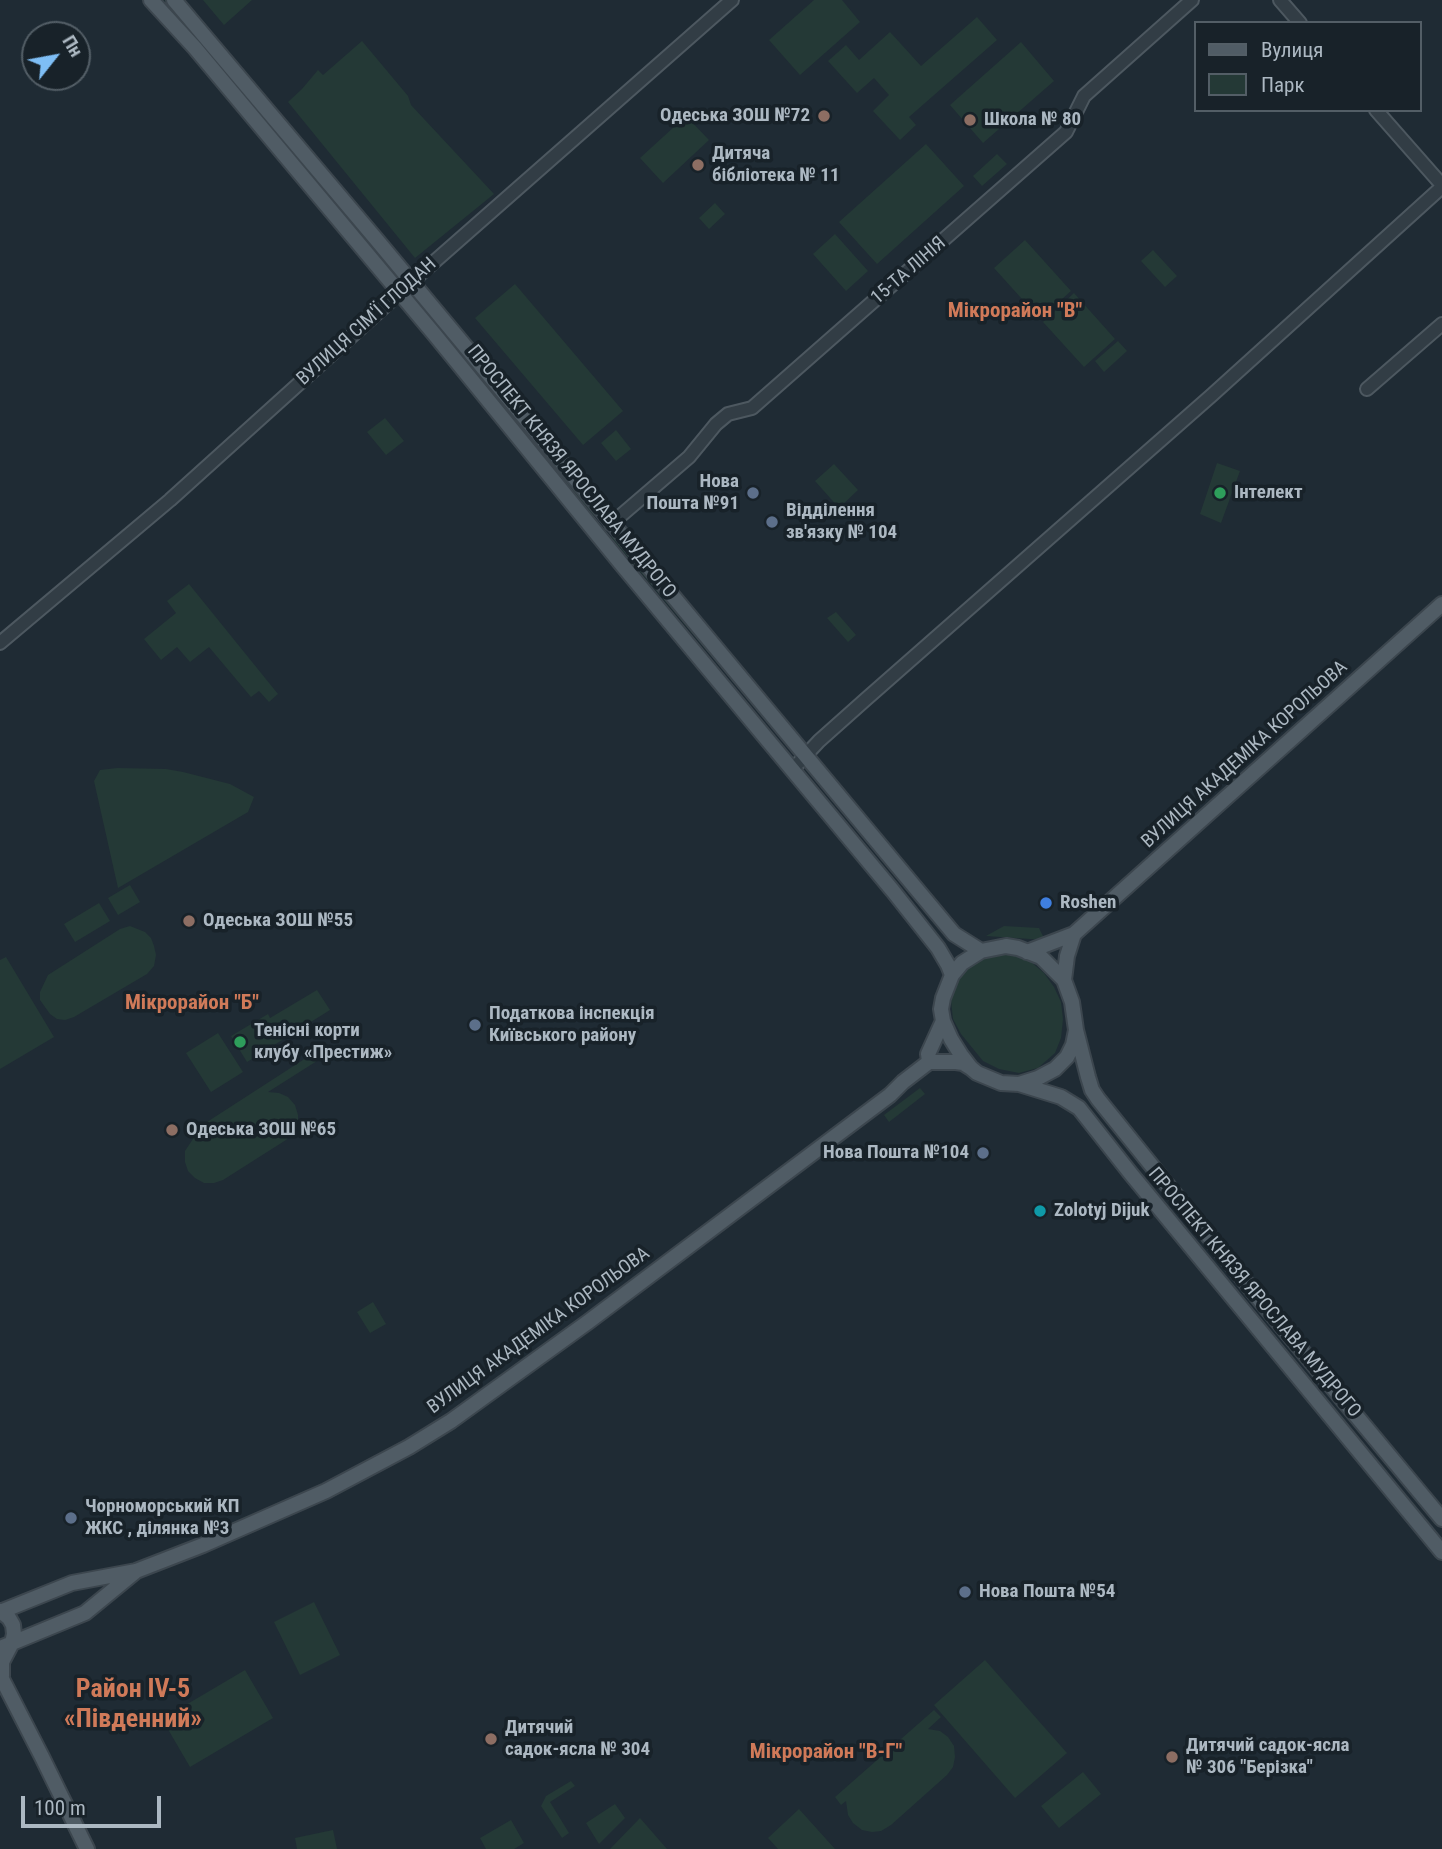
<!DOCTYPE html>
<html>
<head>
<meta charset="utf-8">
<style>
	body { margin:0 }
	#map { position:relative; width:1442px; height:1849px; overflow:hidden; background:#1f2b34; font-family:"Roboto Condensed",sans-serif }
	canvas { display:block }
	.legend { position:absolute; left:1194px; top:21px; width:228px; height:91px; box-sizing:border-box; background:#182229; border:2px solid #535e66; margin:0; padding:9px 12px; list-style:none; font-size:21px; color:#acb8c2 }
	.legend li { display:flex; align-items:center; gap:14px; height:35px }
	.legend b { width:35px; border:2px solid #535e66 }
	.north { position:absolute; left:21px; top:21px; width:70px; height:70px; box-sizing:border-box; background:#182229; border:2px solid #535e66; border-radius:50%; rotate:59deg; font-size:19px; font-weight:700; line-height:28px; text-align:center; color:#acb8c2 }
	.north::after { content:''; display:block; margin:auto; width:24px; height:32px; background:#7ebef5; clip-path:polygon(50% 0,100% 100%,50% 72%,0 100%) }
	.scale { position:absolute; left:21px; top:1796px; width:140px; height:32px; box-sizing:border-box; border:4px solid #acb8c2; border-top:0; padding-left:9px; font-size:21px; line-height:24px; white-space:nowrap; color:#acb8c2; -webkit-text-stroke:5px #182229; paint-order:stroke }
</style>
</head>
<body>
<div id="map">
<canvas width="1442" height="1849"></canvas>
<ul class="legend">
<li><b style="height:9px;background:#505c65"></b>Вулиця</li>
<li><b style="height:19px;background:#243936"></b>Парк</li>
</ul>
<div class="north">Пн</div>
<div class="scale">100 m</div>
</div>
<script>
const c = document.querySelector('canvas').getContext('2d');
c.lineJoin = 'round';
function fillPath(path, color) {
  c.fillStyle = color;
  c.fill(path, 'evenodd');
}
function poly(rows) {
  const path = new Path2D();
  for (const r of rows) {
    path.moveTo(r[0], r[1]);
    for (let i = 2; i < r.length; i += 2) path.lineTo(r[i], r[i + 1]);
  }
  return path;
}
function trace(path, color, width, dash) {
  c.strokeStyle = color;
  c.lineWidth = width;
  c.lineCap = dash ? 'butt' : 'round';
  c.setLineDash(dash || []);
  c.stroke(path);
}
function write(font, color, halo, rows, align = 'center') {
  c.font = font + ' "Roboto Condensed",sans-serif';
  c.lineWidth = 7;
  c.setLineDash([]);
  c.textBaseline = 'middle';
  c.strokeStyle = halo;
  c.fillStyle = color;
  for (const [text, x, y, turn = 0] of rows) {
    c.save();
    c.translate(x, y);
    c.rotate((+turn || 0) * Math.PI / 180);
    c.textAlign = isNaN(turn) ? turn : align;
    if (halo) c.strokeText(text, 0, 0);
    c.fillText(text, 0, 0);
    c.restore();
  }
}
const green = poly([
	[164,0,169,0,392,266,388,269],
	[203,0,252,0,224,25],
	[814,0,842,0,860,22,800,75,769,40],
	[977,17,997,40,909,117,916,125,900,140,873,111,889,95,874,78,857,93,828,61,846,45,859,60,890,32,921,66],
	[362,41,408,96,411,105,494,194,415,258,288,102,302,89,318,70,323,75],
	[1021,42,1054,81,983,143,950,105],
	[686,116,709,140,663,183,640,158],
	[926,144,964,186,877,264,839,222],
	[997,154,1007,164,982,186,973,176],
	[715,203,725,214,709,229,699,218],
	[835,234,868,271,846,291,813,254],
	[1025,240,1071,291,1040,319,994,268],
	[1153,250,1177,276,1165,287,1141,261],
	[515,284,623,411,583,445,475,318],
	[1074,293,1115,339,1084,367,1043,322],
	[417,297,597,513,594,516,413,300],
	[1118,341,1127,351,1104,372,1095,361],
	[385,418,404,441,386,455,367,432],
	[616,430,631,449,616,461,601,443],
	[1217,463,1240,471,1221,523,1200,514],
	[834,464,858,490,839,508,815,481],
	[614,534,794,748,791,751,611,537],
	[189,584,278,694,269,702,259,691,251,697,209,647,190,662,177,647,161,660,144,639,176,613,167,601],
	[836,612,856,635,848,642,827,618],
	[117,768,166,769,183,772,230,784,254,797,248,812,118,888,94,781,100,770],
	[130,885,140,902,118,915,108,898],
	[99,903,110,921,75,942,64,924],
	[130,926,145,932,151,938,154,946,156,955,154,966,147,974,74,1017,65,1020,57,1019,50,1014,40,1000,40,992,48,975,120,929],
	[1004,926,1039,928,1045,940,986,936],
	[999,953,1016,954,1031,962,1044,973,1054,987,1061,1002,1063,1019,1061,1038,1055,1053,1038,1068,1019,1073,999,1069,983,1061,961,1034,953,1019,951,1001,956,984,967,969,982,958],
	[6,957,54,1037,0,1069,0,960],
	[317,990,330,1010,247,1062,231,1036,268,1014,270,1018],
	[218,1033,243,1072,211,1092,186,1053],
	[323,1047,328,1054,268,1092,279,1093,288,1097,295,1105,298,1115,298,1124,294,1133,286,1140,223,1180,214,1183,204,1183,195,1178,188,1171,185,1162,185,1151,193,1139,190,1133],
	[920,1088,925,1094,889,1122,884,1115],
	[373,1302,386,1324,370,1333,357,1312],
	[314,1602,340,1655,300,1675,274,1622],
	[985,1660,1067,1753,1015,1798,934,1705],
	[245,1670,273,1718,190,1767,162,1719],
	[934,1710,941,1717,928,1729,940,1731,948,1737,954,1746,955,1757,953,1767,947,1775,891,1825,881,1831,872,1832,862,1830,853,1823,848,1815,846,1801,841,1805,835,1797],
	[1083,1772,1101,1794,1059,1828,1041,1806],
	[571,1781,575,1786,550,1802,569,1833,562,1838,541,1806,546,1796],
	[615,1804,625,1818,599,1844,586,1823],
	[799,1809,835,1849,778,1849,768,1838],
	[640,1818,667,1849,610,1849],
	[511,1820,524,1843,514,1849,486,1849,480,1838],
	[333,1830,337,1849,297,1849,295,1838]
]);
const minor = poly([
	[1280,0,1300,23],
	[1376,110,1442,185],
	[1367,389,1442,324],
	[611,524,689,457,716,424,728,414,752,408,1066,132,1084,96,1192,0],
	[0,643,170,500,426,269,732,0],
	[792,770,819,741,865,700,1212,395,1442,187]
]);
const major = poly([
	[151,0,195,48,435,335,623,566,893,891,938,948,948,965,952,975],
	[174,0,376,239,914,886,954,934,981,951],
	[1006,946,1018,948,1041,957,1064,980,1072,1002,1076,1030,1073,1045,1067,1057,1055,1069,1038,1078,1019,1084,1001,1083,977,1073,971,1068,961,1055,951,1039,943,1021,941,1009,943,998,952,975,962,963,981,951,1006,946],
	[1027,952,1074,934,1442,604],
	[1064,980,1067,956,1074,934],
	[1076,1030,1088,1077,1092,1090,1098,1099,1260,1300,1442,1519],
	[929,1062,928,1054,943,1021],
	[1019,1084,1061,1097,1079,1108,1131,1174,1442,1552],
	[0,1611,9,1618,13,1625,14,1634,12,1643,2,1662,2,1676],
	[0,1612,72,1583,136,1571,203,1545,326,1491,409,1447,451,1421,588,1322,890,1095,903,1082,929,1062,956,1062,963,1063,971,1068],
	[0,1648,85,1613,135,1572],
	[0,1675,42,1757,87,1849]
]);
const markers = [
	[824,116,7,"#8d6e63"],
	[970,120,7,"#8d6e63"],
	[698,165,7,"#8d6e63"],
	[753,493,7,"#5c6f8a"],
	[1220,493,7,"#2e9e5b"],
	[772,522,7,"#5c6f8a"],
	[1046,903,7,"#3f7fe0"],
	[189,921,7,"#8d6e63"],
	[475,1025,7,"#5c6f8a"],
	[240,1042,7,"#2e9e5b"],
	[172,1130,7,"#8d6e63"],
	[983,1153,7,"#5c6f8a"],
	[1040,1211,7,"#0f9aa8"],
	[71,1518,7,"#5c6f8a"],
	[965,1592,7,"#5c6f8a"],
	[491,1739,7,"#8d6e63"],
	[1172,1757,7,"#8d6e63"]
];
const poiNames = [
	["Одеська ЗОШ №72",810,116,"right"],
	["Школа № 80",984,120],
	["Дитяча",712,154],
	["бібліотека № 11",712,176],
	["Нова",739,482,"right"],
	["Пошта №91",739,504,"right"],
	["Інтелект",1234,493],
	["Відділення",786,511],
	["зв'язку № 104",786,533],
	["Roshen",1060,903],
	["Одеська ЗОШ №55",203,921],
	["Податкова інспекція",489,1014],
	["Київського району",489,1036],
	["Тенісні корти",254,1031],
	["клубу «Престиж»",254,1053],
	["Одеська ЗОШ №65",186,1130],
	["Нова Пошта №104",969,1153,"right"],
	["Zolotyj Dijuk",1054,1211],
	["Чорноморський КП",85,1507],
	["ЖКС , ділянка №3",85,1529],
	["Нова Пошта №54",979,1592],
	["Дитячий",505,1728],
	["садок-ясла № 304",505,1750],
	["Дитячий садок-ясла",1186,1746],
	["№ 306 \"Берізка\"",1186,1768]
];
const streetNames = [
	["15-ТА ЛІНІЯ",909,271,-41],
	["ВУЛИЦЯ СІМ'Ї ГЛОДАН",367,322,-42],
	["ПРОСПЕКТ КНЯЗЯ ЯРОСЛАВА МУДРОГО",571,472,51],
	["ВУЛИЦЯ АКАДЕМІКА КОРОЛЬОВА",1245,755,-42],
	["ПРОСПЕКТ КНЯЗЯ ЯРОСЛАВА МУДРОГО",1254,1293,50],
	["ВУЛИЦЯ АКАДЕМІКА КОРОЛЬОВА",539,1331,-36]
];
const neighbourhoodNames = [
	["Мікрорайон \"В\"",1015,312],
	["Мікрорайон \"Б\"",192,1004],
	["Мікрорайон \"В-Г\"",826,1753]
];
const districtNames = [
	["Район IV-5",133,1690],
	["«Південний»",133,1720]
];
fillPath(green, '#243936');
trace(minor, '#4d5860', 16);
trace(major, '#3c464e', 18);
trace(minor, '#323d45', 12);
trace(major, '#505c65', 14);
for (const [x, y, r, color] of markers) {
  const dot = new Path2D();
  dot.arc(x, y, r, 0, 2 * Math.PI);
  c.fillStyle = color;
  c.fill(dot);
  trace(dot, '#182229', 2.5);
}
write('bold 19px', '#acb8c2', '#182229', poiNames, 'left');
write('19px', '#acb8c2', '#182229', streetNames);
write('bold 21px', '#d07a59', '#182229', neighbourhoodNames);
write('bold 26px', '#d07a59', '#182229', districtNames);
</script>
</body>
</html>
